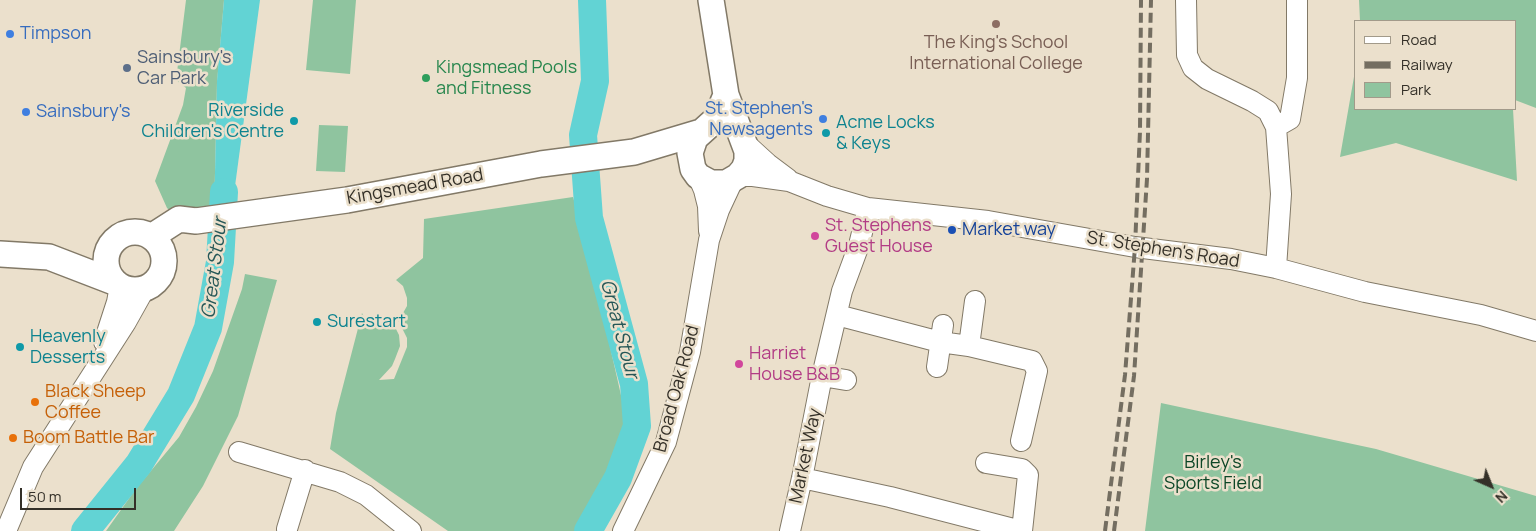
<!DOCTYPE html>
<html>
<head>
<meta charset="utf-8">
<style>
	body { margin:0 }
	#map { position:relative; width:1536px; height:531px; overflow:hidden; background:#ebe0cc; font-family:Manrope,sans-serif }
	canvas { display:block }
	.legend { position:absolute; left:1354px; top:20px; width:162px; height:90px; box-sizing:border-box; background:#ebe0cc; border:1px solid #a29a8a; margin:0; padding:6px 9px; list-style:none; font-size:15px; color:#343028 }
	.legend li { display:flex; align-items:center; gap:10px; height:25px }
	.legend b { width:25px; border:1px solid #a29a8a }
	.north { position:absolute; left:1466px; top:461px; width:50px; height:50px; -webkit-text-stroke:4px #ebe0cc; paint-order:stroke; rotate:136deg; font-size:14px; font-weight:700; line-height:20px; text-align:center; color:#343028 }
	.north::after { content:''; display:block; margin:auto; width:18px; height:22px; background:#343028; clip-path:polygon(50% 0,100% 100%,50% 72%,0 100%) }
	.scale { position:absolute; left:20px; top:488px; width:116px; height:22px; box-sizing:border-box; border:2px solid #343028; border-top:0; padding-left:6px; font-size:15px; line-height:18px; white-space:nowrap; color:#343028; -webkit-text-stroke:4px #ebe0cc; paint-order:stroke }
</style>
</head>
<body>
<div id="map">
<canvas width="1536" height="531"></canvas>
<ul class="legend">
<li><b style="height:6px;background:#fff"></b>Road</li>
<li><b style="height:6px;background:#746e61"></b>Railway</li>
<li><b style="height:14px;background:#8fc49f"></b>Park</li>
</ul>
<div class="north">N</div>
<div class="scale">50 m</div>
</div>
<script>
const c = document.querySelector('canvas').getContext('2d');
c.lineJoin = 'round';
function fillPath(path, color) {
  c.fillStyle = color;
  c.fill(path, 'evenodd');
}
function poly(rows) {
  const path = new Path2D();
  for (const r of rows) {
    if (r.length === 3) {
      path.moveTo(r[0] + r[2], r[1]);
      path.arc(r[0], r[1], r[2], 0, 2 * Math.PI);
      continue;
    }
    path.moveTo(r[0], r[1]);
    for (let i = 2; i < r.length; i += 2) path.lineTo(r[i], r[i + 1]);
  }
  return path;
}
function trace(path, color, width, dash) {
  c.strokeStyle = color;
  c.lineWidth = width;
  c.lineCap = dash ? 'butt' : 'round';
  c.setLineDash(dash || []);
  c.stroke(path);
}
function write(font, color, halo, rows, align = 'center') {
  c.font = font + ' Manrope,sans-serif';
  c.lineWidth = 5;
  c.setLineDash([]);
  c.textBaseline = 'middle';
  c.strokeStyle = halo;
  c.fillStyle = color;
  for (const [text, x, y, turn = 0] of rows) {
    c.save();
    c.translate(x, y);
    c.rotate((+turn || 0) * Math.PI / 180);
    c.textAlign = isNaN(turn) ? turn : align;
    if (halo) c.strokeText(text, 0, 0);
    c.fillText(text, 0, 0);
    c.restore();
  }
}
const green = poly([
	[186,0,224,0,217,83,214,218,179,219,167,208,155,181,183,105,186,88,176,80],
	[313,0,356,0,350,74,306,70],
	[1359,0,1536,0,1536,108,1515,100,1515,21,1360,21],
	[1355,71,1355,109,1513,109,1517,181,1396,143,1340,157],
	[319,125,348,126,345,172,316,171],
	[573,197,588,249,625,413,623,445,599,498,576,531,448,531,330,449,336,413,362,313,366,321,376,327,387,327,394,325,399,335,400,346,395,359,392,366,379,380,394,379,407,347,407,338,397,318,403,313,407,306,407,298,403,286,396,280,423,258,424,219],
	[245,274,277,280,238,416,203,486,174,531,106,531,135,490,179,437,196,407,213,371,242,289],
	[1161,403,1376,449,1536,496,1536,531,1145,531]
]);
const water = poly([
	[224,0,260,0,231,216,214,218,217,81]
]);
const river = poly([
	[85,531,139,464,181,395,208,328,220,262,224,192],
	[588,531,618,478,637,426,634,384,589,218,583,135,595,81,592,0]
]);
const minor = poly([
	[1186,0,1187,55,1193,68,1207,79,1252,101,1268,111,1276,127,1281,194,1276,268],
	[1276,127,1290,119,1297,78,1297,0],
	[745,143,768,164,788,179],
	[698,176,704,190,708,206,709,231],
	[738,176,753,176,789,181,827,196,868,208,988,221,1135,247,1231,259,1276,268,1365,292,1481,315,1536,331],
	[837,315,940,342,969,346,1032,361,1037,371,1021,441],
	[104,342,117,302,120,286],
	[969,346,975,301],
	[937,367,943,325],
	[822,376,846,380],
	[239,452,340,482,366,495,411,531],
	[986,463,1022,469,1028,475,1022,531],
	[802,478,890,497,1021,531],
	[287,529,305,470],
	[6,531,33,467,126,322,145,288],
	[623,531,666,442,690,352,709,240,719,210,733,180],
	[790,531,802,478,822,376,842,291,859,245,868,208]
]);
const major = poly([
	[711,0,726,95,747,151,747,161,744,169,738,176,726,183,711,183,698,176,693,169,690,153,695,138,716,119,726,95],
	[135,261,29],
	[151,237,179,219,196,221,347,200,541,164,634,152,701,132],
	[0,254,49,257,114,282]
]);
const rail = poly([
	[1105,531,1125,375,1135,247,1140,131,1141,0],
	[1114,531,1134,376,1147,179,1151,0]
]);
const markers = [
	[996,24,5,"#8d6e63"],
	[10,34,5,"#3f7fe0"],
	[127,68,5,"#5c6f8a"],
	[426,78,5,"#2e9e5b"],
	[26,112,5,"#3f7fe0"],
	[823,119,5,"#3f7fe0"],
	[294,121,5,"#0f9aa8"],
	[826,133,5,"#0f9aa8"],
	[952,230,5,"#1a4fb4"],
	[815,236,5,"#d1479c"],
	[317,322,5,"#0f9aa8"],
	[20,347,5,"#0f9aa8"],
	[739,364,5,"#d1479c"],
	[35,402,5,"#e8710a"],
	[13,438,5,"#e8710a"]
];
const shopNames = [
	["Timpson",20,34],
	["St. Stephen's",813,109,"right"],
	["Newsagents",813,130,"right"],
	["Sainsbury's",36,112]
];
const educationNames = [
	["The King's School",996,43],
	["International College",996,64]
];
const serviceNames = [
	["Sainsbury's",137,58],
	["Car Park",137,79]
];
const leisureNames = [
	["Kingsmead Pools",436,68],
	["and Fitness",436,89]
];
const cultureNames = [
	["Riverside",284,111,"right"],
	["Children's Centre",284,132,"right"],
	["Acme Locks",836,123],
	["& Keys",836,144],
	["Surestart",327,322],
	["Heavenly",30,337],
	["Desserts",30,358]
];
const streetNames = [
	["Kingsmead Road",415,187,-10],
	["St. Stephen's Road",1163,250,9],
	["Broad Oak Road",677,389,-75],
	["Market Way",806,456,-78]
];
const hotelNames = [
	["St. Stephens",825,226],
	["Guest House",825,247],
	["Harriet",749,354],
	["House B&B",749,375]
];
const transitNames = [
	["Market way",962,230]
];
const foodNames = [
	["Black Sheep",45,392],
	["Coffee",45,413],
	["Boom Battle Bar",23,438]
];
const parkNames = [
	["Birley's",1213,463],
	["Sports Field",1213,484]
];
const waterNames = [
	["Great Stour",215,268,-83],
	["Great Stour",619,329,75]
];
fillPath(green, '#8fc49f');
fillPath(water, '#62d3d4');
trace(river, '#62d3d4', 28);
trace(minor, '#827967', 22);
trace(major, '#827967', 28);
trace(minor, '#fff', 20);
trace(major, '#fff', 25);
trace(rail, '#746e61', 4, [10, 5]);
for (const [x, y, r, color] of markers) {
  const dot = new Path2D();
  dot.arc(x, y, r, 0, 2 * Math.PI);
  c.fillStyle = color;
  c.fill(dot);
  trace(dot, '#ebe0cc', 2);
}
write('18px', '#366cbe', '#ebe0cc', shopNames, 'left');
write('18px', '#785e54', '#ebe0cc', educationNames);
write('18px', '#4e5e75', '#ebe0cc', serviceNames, 'left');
write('18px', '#27864d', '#ebe0cc', leisureNames, 'left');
write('18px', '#0d838f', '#ebe0cc', cultureNames, 'left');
write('18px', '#343028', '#ebe0cc', streetNames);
write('18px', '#b23c85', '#ebe0cc', hotelNames, 'left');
write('18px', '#164399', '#ebe0cc', transitNames, 'left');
write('18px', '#c56008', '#ebe0cc', foodNames, 'left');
write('18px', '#0c4626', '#ebe0cc', parkNames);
write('italic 19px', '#255757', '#ebe0cc', waterNames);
</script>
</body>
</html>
